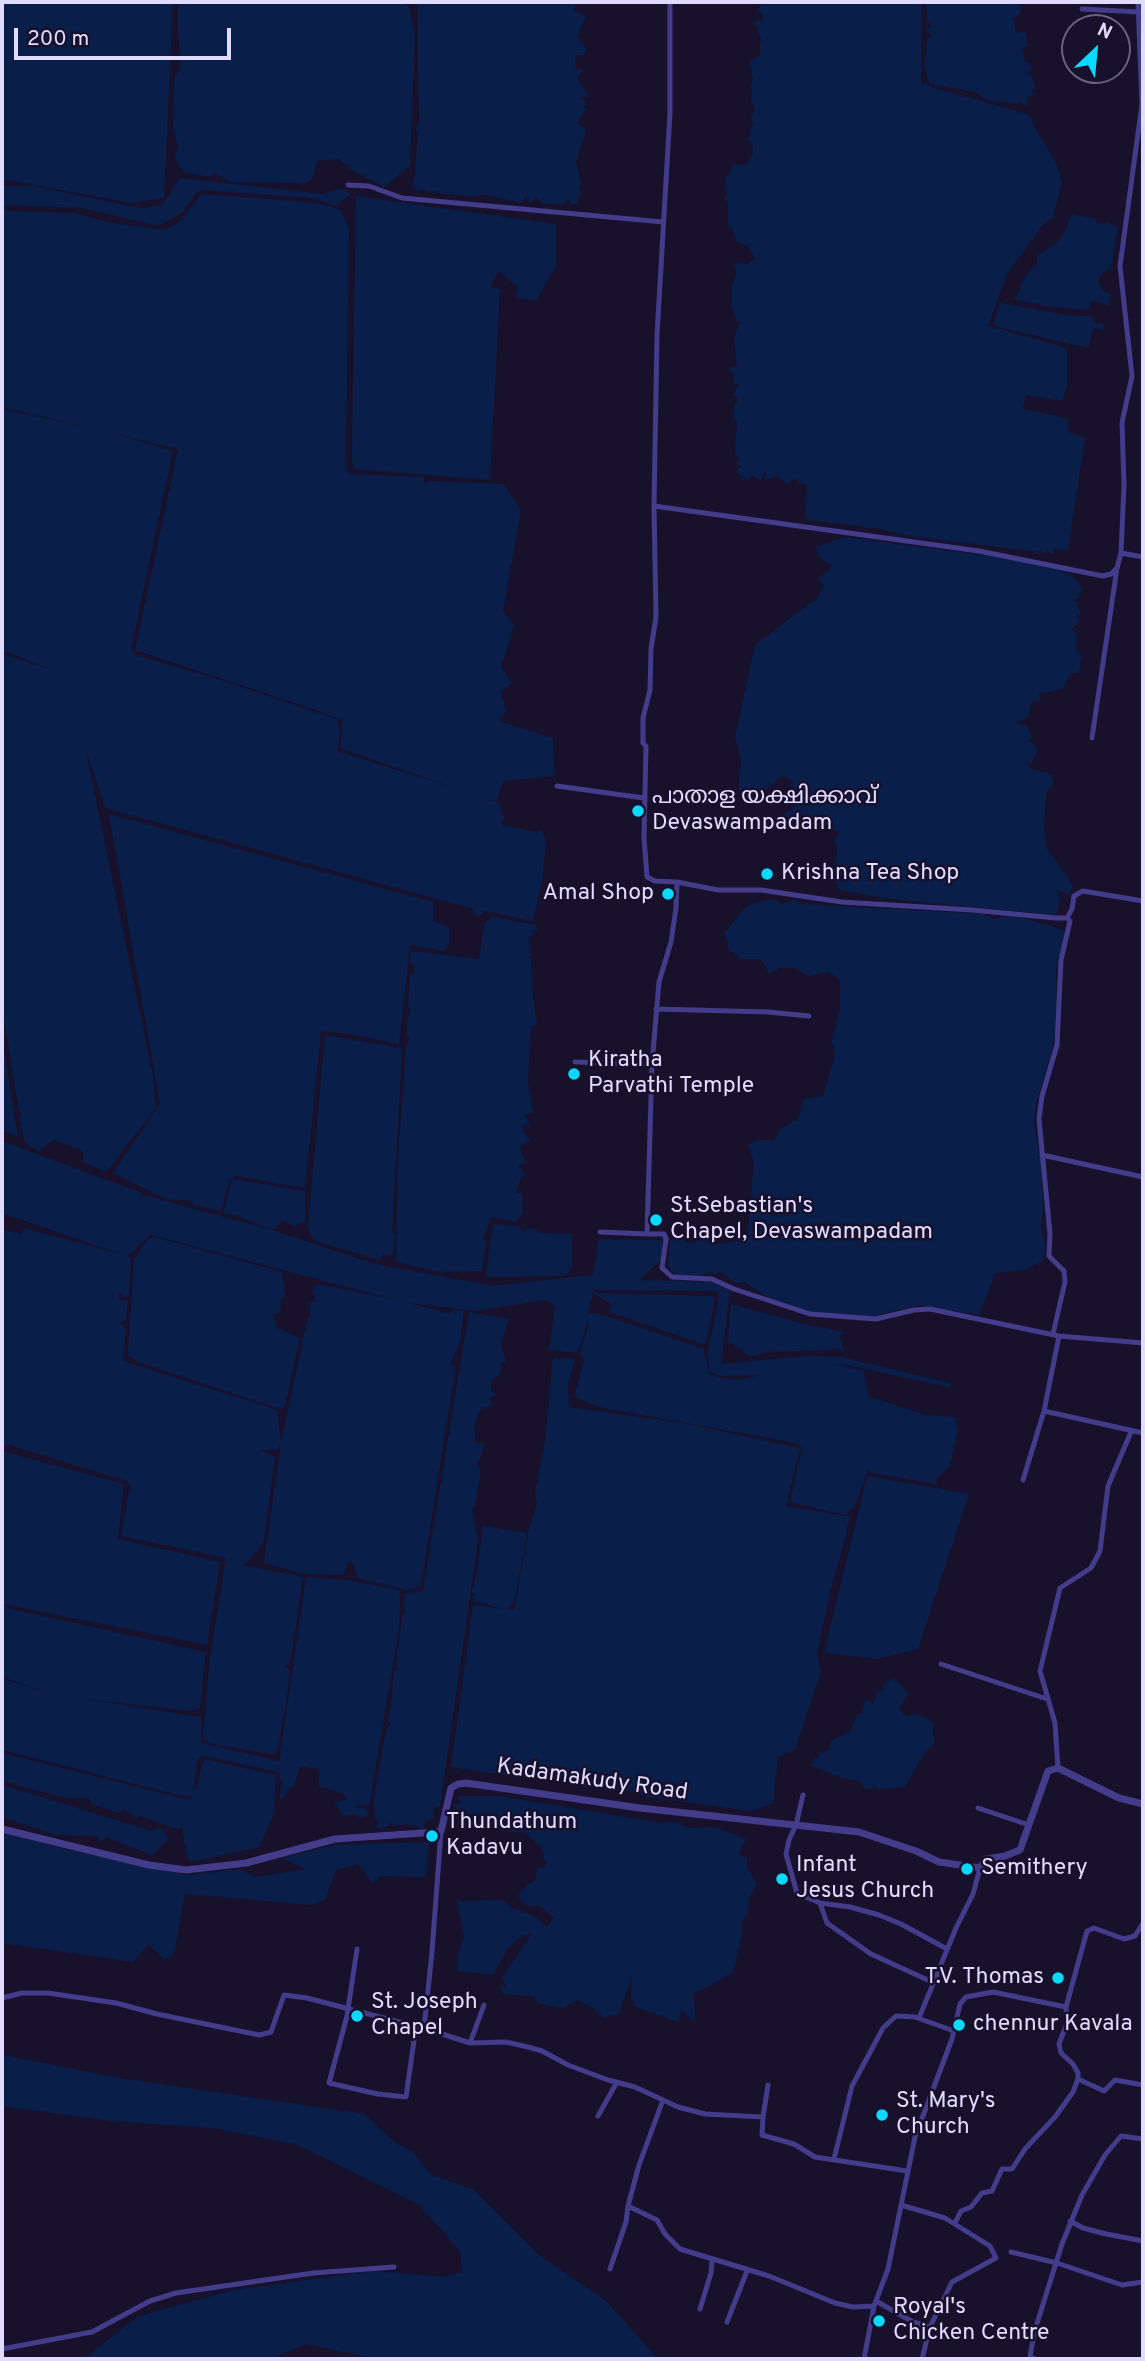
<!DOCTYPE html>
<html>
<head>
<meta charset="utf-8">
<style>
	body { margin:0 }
	#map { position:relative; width:1145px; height:2361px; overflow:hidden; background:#17112b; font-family:Overpass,sans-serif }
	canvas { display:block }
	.frame { position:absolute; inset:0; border:4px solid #e1dbff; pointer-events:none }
	.north { position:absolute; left:1061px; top:14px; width:70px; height:70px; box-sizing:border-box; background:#17112b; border:2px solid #686280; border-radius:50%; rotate:26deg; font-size:19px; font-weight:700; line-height:28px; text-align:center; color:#e1dbff }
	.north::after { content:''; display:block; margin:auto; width:24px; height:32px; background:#07d9ff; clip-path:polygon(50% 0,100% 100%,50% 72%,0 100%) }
	.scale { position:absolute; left:14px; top:28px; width:217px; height:32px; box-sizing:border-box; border:4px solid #e1dbff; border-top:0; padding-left:9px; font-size:21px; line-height:24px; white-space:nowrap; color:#e1dbff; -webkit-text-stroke:5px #17112b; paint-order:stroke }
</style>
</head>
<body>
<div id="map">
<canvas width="1145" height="2361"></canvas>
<div class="frame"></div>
<div class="north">N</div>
<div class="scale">200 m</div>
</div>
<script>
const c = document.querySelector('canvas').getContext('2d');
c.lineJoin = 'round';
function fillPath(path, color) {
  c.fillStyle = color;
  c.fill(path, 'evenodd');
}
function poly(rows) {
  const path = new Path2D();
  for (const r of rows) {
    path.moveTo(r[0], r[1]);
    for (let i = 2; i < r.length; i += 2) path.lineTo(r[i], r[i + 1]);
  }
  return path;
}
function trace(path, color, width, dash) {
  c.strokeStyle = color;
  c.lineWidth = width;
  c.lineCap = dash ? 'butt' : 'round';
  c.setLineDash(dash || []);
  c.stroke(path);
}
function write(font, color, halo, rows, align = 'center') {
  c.font = font + ' Overpass,"Noto Sans Malayalam",sans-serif';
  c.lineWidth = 5;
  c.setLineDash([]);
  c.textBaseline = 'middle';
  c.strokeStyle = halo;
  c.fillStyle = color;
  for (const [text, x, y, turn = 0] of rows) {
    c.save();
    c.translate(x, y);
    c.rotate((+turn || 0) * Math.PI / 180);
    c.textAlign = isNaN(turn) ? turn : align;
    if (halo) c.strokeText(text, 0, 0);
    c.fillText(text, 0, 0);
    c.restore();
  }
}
const water = poly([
	[2,2,173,2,164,198,131,203,2,179],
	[177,2,394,2,409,6,415,36,410,166,384,187,348,168,350,163,345,165,339,159,317,161,312,179,306,183,230,182,215,173,210,177,186,173,178,166,175,154,178,148,173,126,174,79,180,69],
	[417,2,576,2,574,10,586,17,577,36,587,50,584,55,575,55,576,69,583,70,577,78,589,97,581,97,587,105,583,106,586,110,577,122,586,130,576,162,581,183,579,189,582,193,578,197,579,203,572,205,567,199,563,205,542,203,536,197,531,204,526,197,521,203,482,194,475,197,436,193,435,190,430,193,422,189,418,192,412,185,415,178,418,132,415,128,419,123],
	[765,2,922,2,921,82,928,86,1027,114,1032,118,1033,124,1057,165,1062,183,1053,217,1043,225,1007,274,988,326,1057,345,1067,349,1067,386,1062,401,1027,395,1022,408,1068,419,1069,432,1085,438,1068,550,1053,549,1055,553,1050,554,1046,549,1046,553,909,536,877,528,865,528,861,526,807,520,805,516,807,485,797,483,799,479,790,480,789,484,774,475,774,478,764,479,767,474,764,473,761,480,751,475,748,481,736,472,741,466,736,464,740,459,735,453,737,420,734,419,734,406,738,399,733,395,738,386,733,382,734,374,728,369,737,366,734,339,740,322,736,321,732,306,732,285,736,275,734,263,748,264,752,260,756,260,748,246,736,241,732,228,728,227,728,202,724,198,727,196,725,177,730,173,733,164,746,165,753,153,752,141,747,140,751,133,750,129,754,126,751,117,755,110,751,100,753,89,750,89,753,78,749,61,759,56,761,52,759,43,762,40,757,31,759,28,754,25,757,20,762,22,763,15,757,9],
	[926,2,1017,2,1021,7,1020,14,1011,19,1014,20,1016,33,1025,32,1028,46,1022,49,1025,62,1029,62,1032,69,1026,74,1031,75,1036,89,1031,90,1034,96,1028,96,1027,107,1021,102,1018,104,986,100,976,92,930,84,924,65,928,38,931,35,926,29,932,26,928,22],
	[180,178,322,194,342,188,351,194,336,206,311,198,203,190,196,193,183,212,158,226,82,208,2,205,2,186,33,186,140,208,162,205],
	[201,194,318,203,341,210,349,228,346,464,348,474,424,477,424,486,427,481,504,484,521,511,503,611,514,625,501,668,512,683,501,692,506,711,499,721,553,738,554,776,503,781,497,800,491,800,499,803,504,816,502,825,536,832,541,830,546,839,542,883,533,921,485,911,479,917,473,911,474,909,105,808,85,746,153,1076,156,1108,108,1170,103,1171,83,1162,83,1151,53,1140,38,1151,25,1142,20,1125,22,1124,19,1120,21,1113,19,1111,2,1007,2,654,53,670,2,650,2,409,87,427,2,407,2,211,75,213,108,222,166,230,182,220],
	[115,434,178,449,135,650,325,713,343,721,340,748,455,788,337,751,340,731,337,719,215,678,135,655,131,649,173,451],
	[356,196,556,224,556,266,536,301,516,298,518,287,498,271,490,287,500,289,490,480,353,469,352,453],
	[1072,215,1095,218,1097,224,1108,222,1118,229,1111,268,1103,272,1098,282,1103,291,1111,294,1109,306,1092,300,1089,310,1046,306,1013,299,1019,293,1022,281,1037,263,1037,256,1060,240],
	[1000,303,1074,316,1091,316,1094,322,1103,324,1105,331,1093,328,1089,348,998,327,993,324],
	[844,537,1006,558,1067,572,1066,575,1070,574,1082,588,1078,599,1072,600,1076,602,1081,614,1076,615,1080,621,1071,630,1077,633,1076,649,1082,657,1079,673,1070,674,1063,689,1039,694,1041,701,1032,702,1028,717,1016,723,1027,726,1032,737,1028,742,1033,743,1037,751,1032,763,1025,762,1031,768,1052,775,1054,783,1046,793,1044,829,1046,847,1073,885,1069,895,1057,890,1060,900,1056,915,891,899,840,890,834,877,837,848,834,842,839,832,807,826,804,822,793,826,783,823,782,815,792,809,796,801,786,796,789,789,793,789,790,785,793,780,783,776,764,791,747,794,738,790,741,760,735,737,755,645,817,598,824,585,818,579,833,566,820,558,816,547],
	[109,814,433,902,433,921,449,927,449,944,444,951,410,945,399,1044,350,1034,321,1031,305,1188,236,1176,230,1179,221,1211,193,1205,192,1201,166,1199,113,1173,160,1104],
	[774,899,782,904,794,900,802,904,983,914,994,919,1013,915,1064,930,1063,944,1056,969,1057,1025,1050,1058,1037,1099,1034,1122,1041,1161,1043,1209,1041,1230,1046,1246,1044,1260,1025,1270,995,1273,980,1315,918,1305,871,1317,808,1313,766,1297,745,1282,736,1283,719,1271,716,1275,710,1272,697,1277,675,1275,668,1266,670,1240,679,1237,688,1244,706,1239,715,1245,747,1239,754,1163,748,1145,757,1140,774,1140,780,1129,798,1119,804,1099,823,1096,835,1055,832,1041,840,1008,840,979,828,972,808,976,794,968,780,968,770,974,761,959,741,959,729,950,725,932,745,908,757,902],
	[493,917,536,925,538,930,532,930,533,935,529,938,531,956,528,956,531,959,533,996,537,1025,531,1027,528,1082,533,1112,525,1115,531,1128,523,1124,523,1132,531,1140,520,1146,525,1163,518,1166,526,1175,521,1177,516,1193,522,1193,523,1213,516,1222,491,1217,483,1239,486,1240,482,1271,437,1272,396,1261,397,1175,406,1047,410,1035,407,1038,407,1022,411,1008,408,1007,410,974,413,975,415,966,410,963,411,951,479,959,485,922],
	[325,1035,402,1048,392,1232,395,1236,393,1255,385,1256,384,1253,380,1260,315,1241,311,1237,308,1227],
	[2,1037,18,1137,2,1130],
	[2,1141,142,1193,142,1197,144,1195,271,1230,235,1215,223,1214,232,1179,305,1191,305,1223,297,1224,296,1227,284,1221,272,1230,375,1264,494,1286,593,1275,599,1239,662,1240,662,1259,639,1280,712,1282,730,1290,721,1364,807,1356,842,1357,950,1383,952,1388,848,1365,834,1364,864,1371,868,1396,926,1415,955,1417,958,1430,950,1465,936,1479,937,1484,872,1473,868,1470,854,1508,845,1515,790,1502,802,1448,796,1443,599,1407,572,1396,575,1395,584,1359,580,1353,588,1328,588,1317,581,1345,575,1353,549,1350,555,1306,545,1300,476,1311,409,1303,450,1314,452,1310,464,1311,460,1343,450,1365,456,1365,421,1586,407,1590,357,1578,354,1565,349,1561,343,1575,303,1574,264,1563,281,1444,277,1450,259,1450,275,1457,264,1541,250,1560,242,1565,303,1577,291,1660,285,1666,290,1670,286,1704,276,1755,213,1744,203,1739,210,1658,226,1558,121,1536,129,1491,132,1490,127,1481,12,1446,11,1443,9,1446,2,1444,2,1230,22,1234,24,1228,124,1255,2,1213],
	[151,1235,400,1301,401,1301,318,1284,312,1291,316,1302,309,1303,311,1318,308,1317,281,1442,277,1410,123,1361,126,1328,119,1323,126,1320,128,1302,119,1299,119,1292,125,1297,129,1296,131,1258,127,1256],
	[593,1290,718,1291,719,1296,708,1352,709,1371,720,1376,760,1375,738,1380,715,1377,709,1373,704,1349,597,1313,588,1314,593,1293,611,1304,609,1312,703,1344,706,1343,715,1299,712,1296,593,1293],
	[493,1224,519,1226,523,1231,531,1228,531,1230,534,1228,540,1233,572,1234,572,1267,565,1276,489,1277,486,1275],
	[154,1237,282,1272,285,1296,281,1300,280,1313,272,1315,277,1323,275,1327,300,1338,285,1407,280,1409,138,1362,128,1355,134,1259,148,1239],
	[731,1304,811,1326,846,1332,840,1336,843,1351,831,1347,830,1350,768,1352,750,1357,739,1348,728,1342],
	[469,1312,509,1319,501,1343,506,1362,501,1362,500,1375,492,1380,491,1391,496,1394,489,1399,493,1404,480,1410,474,1428,476,1443,485,1443,477,1467,481,1471,475,1506,472,1508,478,1541,440,1807,434,1807,433,1818,425,1822,423,1829,407,1824,392,1826,392,1822,383,1829,374,1827,380,1824,375,1818,374,1802,374,1794,377,1794,375,1792,386,1730,391,1723,387,1721,391,1706,394,1671,397,1671,396,1664,403,1614,406,1613,403,1607,405,1593,423,1591],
	[553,1358,575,1359,568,1384,569,1407,689,1424,800,1448,786,1506,851,1517,847,1525,846,1536,832,1585,817,1654,821,1672,795,1750,778,1757,773,1803,751,1811,646,1797,633,1791,603,1790,451,1767,473,1605,503,1609,475,1601,472,1596,476,1595,472,1591,477,1573,483,1526,527,1533,514,1603,506,1609,514,1610,529,1529,537,1503,535,1493,545,1441],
	[2,1451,124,1484,118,1539,220,1562,207,1645,2,1604],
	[867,1476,969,1494,918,1649,877,1659,824,1653],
	[306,1577,347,1580,400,1590,399,1629,369,1806,358,1805,354,1808,365,1808,370,1814,361,1818,353,1814,345,1817,334,1803,346,1799,345,1795,319,1786,319,1769,300,1766,294,1787,290,1787,284,1797,279,1799,282,1786,279,1772,204,1756,198,1759,193,1790,196,1789,204,1759,276,1775,274,1814,259,1847,191,1862,187,1857,182,1828,176,1829,141,1816,136,1818,122,1808,121,1814,92,1804,89,1798,65,1798,2,1781,2,1753,182,1798,192,1799,192,1796,187,1797,2,1750,2,1679,46,1692,2,1677,2,1607,206,1652,200,1708,189,1711,85,1699,201,1717,202,1743,278,1761,279,1763],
	[894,1678,908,1694,899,1709,906,1716,919,1714,933,1723,933,1736,935,1742,922,1757,905,1787,876,1789,875,1784,872,1789,866,1789,859,1781,842,1778,811,1766,815,1757,818,1759,819,1752,829,1751,831,1741,851,1731,857,1714,862,1714,864,1703,867,1700,873,1704,878,1691,884,1691,882,1686],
	[2,1785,152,1831,160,1827,169,1838,152,1855,106,1837,100,1843,95,1836,56,1835,2,1817],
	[457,1796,499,1796,662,1823,675,1822,691,1828,715,1827,746,1839,738,1854,747,1858,747,1867,757,1884,749,1898,748,1913,741,1923,742,1935,733,1972,702,1990,693,1993,696,2023,681,2010,678,2022,634,2006,631,1994,632,1976,619,2014,604,2018,592,2007,577,2000,563,2008,540,2004,532,1996,502,1994,500,1984,507,1988,502,1978,532,1933,521,1937,508,1948,493,1975,458,1971,458,1956,464,1936,457,1901,504,1900,510,1907,534,1916,547,1927,554,1917,539,1906,526,1906,518,1896,526,1886,535,1881,537,1869,546,1866,542,1848,525,1833,508,1832,479,1822,468,1821,452,1804,462,1804],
	[2,1832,68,1850,187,1875,240,1869,255,1877,305,1869,282,1858,334,1845,429,1842,426,1877,380,1876,373,1884,358,1864,336,1870,325,1899,312,1905,185,1894,174,1954,165,1960,148,1944,133,1962,2,1943],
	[2,2055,120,2078,365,2114,394,2142,413,2152,430,2174,474,2190,539,2255,605,2300,658,2359,378,2359,306,2344,270,2359,84,2359,137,2317,229,2291,372,2271,444,2277,462,2272,460,2251,418,2204,298,2145,213,2128,111,2121,2,2106]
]);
const minor = poly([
	[670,2,670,113,657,335,654,506,656,617,651,649,650,690,643,718,643,743,646,746,644,838,647,877,655,881,677,882,718,890,761,890,842,902,972,910,1056,918,1067,918,1072,909,1074,896,1083,891,1143,901],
	[1082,9,1139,12],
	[348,185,369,186,402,198,663,222],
	[654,506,979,551,1103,576,1111,574,1117,568,1121,553,1124,485,1122,423,1132,376,1120,266,1142,104,1138,2],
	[1121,553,1143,557],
	[1092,738,1117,568],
	[557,786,644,798],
	[677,882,676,908,671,942,659,982,652,1064,647,1234,664,1234,666,1239,662,1268,672,1277,712,1279,734,1289,810,1314,876,1319,914,1310,930,1309,1059,1336,1143,1343],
	[656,1009,768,1012,809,1016],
	[575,1062,652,1064],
	[1042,1155,1143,1177],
	[600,1232,647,1234],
	[1053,1334,1065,1282,1064,1271,1049,1256,1050,1234,1039,1119,1042,1096,1057,1045,1061,960,1070,921,1067,918],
	[1044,1411,1143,1433],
	[1023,1480,1044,1411,1059,1336],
	[941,1664,1047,1699],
	[1058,1768,1055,1723,1040,1671,1060,1588,1091,1568,1100,1551,1108,1486,1131,1432],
	[803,1795,796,1825,789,1840,786,1854,797,1893,820,1903,827,1923,871,1954,932,1982],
	[978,1808,1029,1825],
	[820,1903,850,1907,879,1915,901,1924,947,1949],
	[357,1949,347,2016,329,2083,378,2094,406,2097,416,2026],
	[2,1998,22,1993,48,1993,116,2003,157,2014,259,2035,271,2032,284,1995,307,1998,430,2030,470,2043,506,2042,528,2047,542,2051,568,2065,608,2080,635,2087,678,2107,705,2114,763,2117,762,2135,794,2144,815,2157,907,2171],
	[919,2018,956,1928,973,1894,980,1868],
	[424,2028,432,1952,441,1831],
	[470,2043,484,2005],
	[1078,2079,1104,2091,1115,2080,1143,2085],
	[663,2100,639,2165,628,2206,657,2220,665,2234,680,2249,769,2276,835,2303,853,2307,874,2306,888,2269,915,2137,952,2039,960,2004,966,1997,993,1992,1066,2007,1087,1931,1094,1928,1124,1939,1135,1936,1143,1923],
	[598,2116,617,2082],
	[763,2117,768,2085],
	[834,2159,852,2086,883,2028,896,2016,915,2017,954,2031],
	[901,2205,945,2218,990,2246,996,2258,952,2282,930,2327,922,2359],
	[1070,2221,1083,2228,1106,2234,1143,2241],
	[955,2223,961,2211,971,2207,982,2193,992,2191,1002,2169,1012,2169,1025,2149,1055,2117,1073,2092,1078,2079,1078,2073,1073,2064,1061,2053,1059,2044,1067,2023,1066,2007],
	[1011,2252,1057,2263,1122,2285,1143,2282],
	[610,2269,626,2222,628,2206],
	[876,2301,913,2322,930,2327],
	[700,2309,711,2273,712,2261],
	[727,2322,747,2271],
	[2,2349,92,2332,150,2301,176,2293,313,2273,394,2267],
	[864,2359,874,2306],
	[1035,2359,1030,2357,1034,2333,1062,2244,1082,2195,1105,2155,1121,2136,1143,2139]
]);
const tertiary = poly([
	[2,1829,149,1865,186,1870,246,1863,335,1839,437,1832,441,1831,451,1788,458,1784,466,1783,640,1808,859,1832,916,1851,939,1862,980,1868,986,1859,1005,1856,1020,1850,1048,1771,1058,1768,1119,1798,1143,1804]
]);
const markers = [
	[638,811,7,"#07d9ff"],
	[767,874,7,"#07d9ff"],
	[668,894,7,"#07d9ff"],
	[574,1074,7,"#07d9ff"],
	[656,1220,7,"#07d9ff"],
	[432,1836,7,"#07d9ff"],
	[967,1869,7,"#07d9ff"],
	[782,1879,7,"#07d9ff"],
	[1058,1978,7,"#07d9ff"],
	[357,2016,7,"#07d9ff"],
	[959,2025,7,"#07d9ff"],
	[882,2115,7,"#07d9ff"],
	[879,2321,7,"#07d9ff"]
];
const poiNames = [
	["പാതാള യക്ഷിക്കാവ്",652,798],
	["Devaswampadam",652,824],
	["Krishna Tea Shop",781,874],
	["Amal Shop",654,894,"right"],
	["Kiratha",588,1061],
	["Parvathi Temple",588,1087],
	["St.Sebastian's",670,1207],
	["Chapel, Devaswampadam",670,1233],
	["Thundathum",446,1823],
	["Kadavu",446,1849],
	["Infant",796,1866],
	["Jesus Church",796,1892],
	["Semithery",981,1869],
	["T.V. Thomas",1044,1978,"right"],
	["St. Joseph",371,2003],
	["Chapel",371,2029],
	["chennur Kavala",973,2025],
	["St. Mary's",896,2102],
	["Church",896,2128],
	["Royal's",893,2308],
	["Chicken Centre",893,2334]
];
const streetNames = [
	["Kadamakudy Road",592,1781,8]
];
fillPath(water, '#0a1e4a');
trace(minor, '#433c8a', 5);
trace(tertiary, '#433c8a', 7);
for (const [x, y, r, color] of markers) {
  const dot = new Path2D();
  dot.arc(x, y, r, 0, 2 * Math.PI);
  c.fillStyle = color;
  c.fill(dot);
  trace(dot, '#17112b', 2.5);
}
write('23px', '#e1dbff', '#17112b', poiNames, 'left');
write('23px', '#e1dbff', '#17112b', streetNames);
</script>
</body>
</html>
